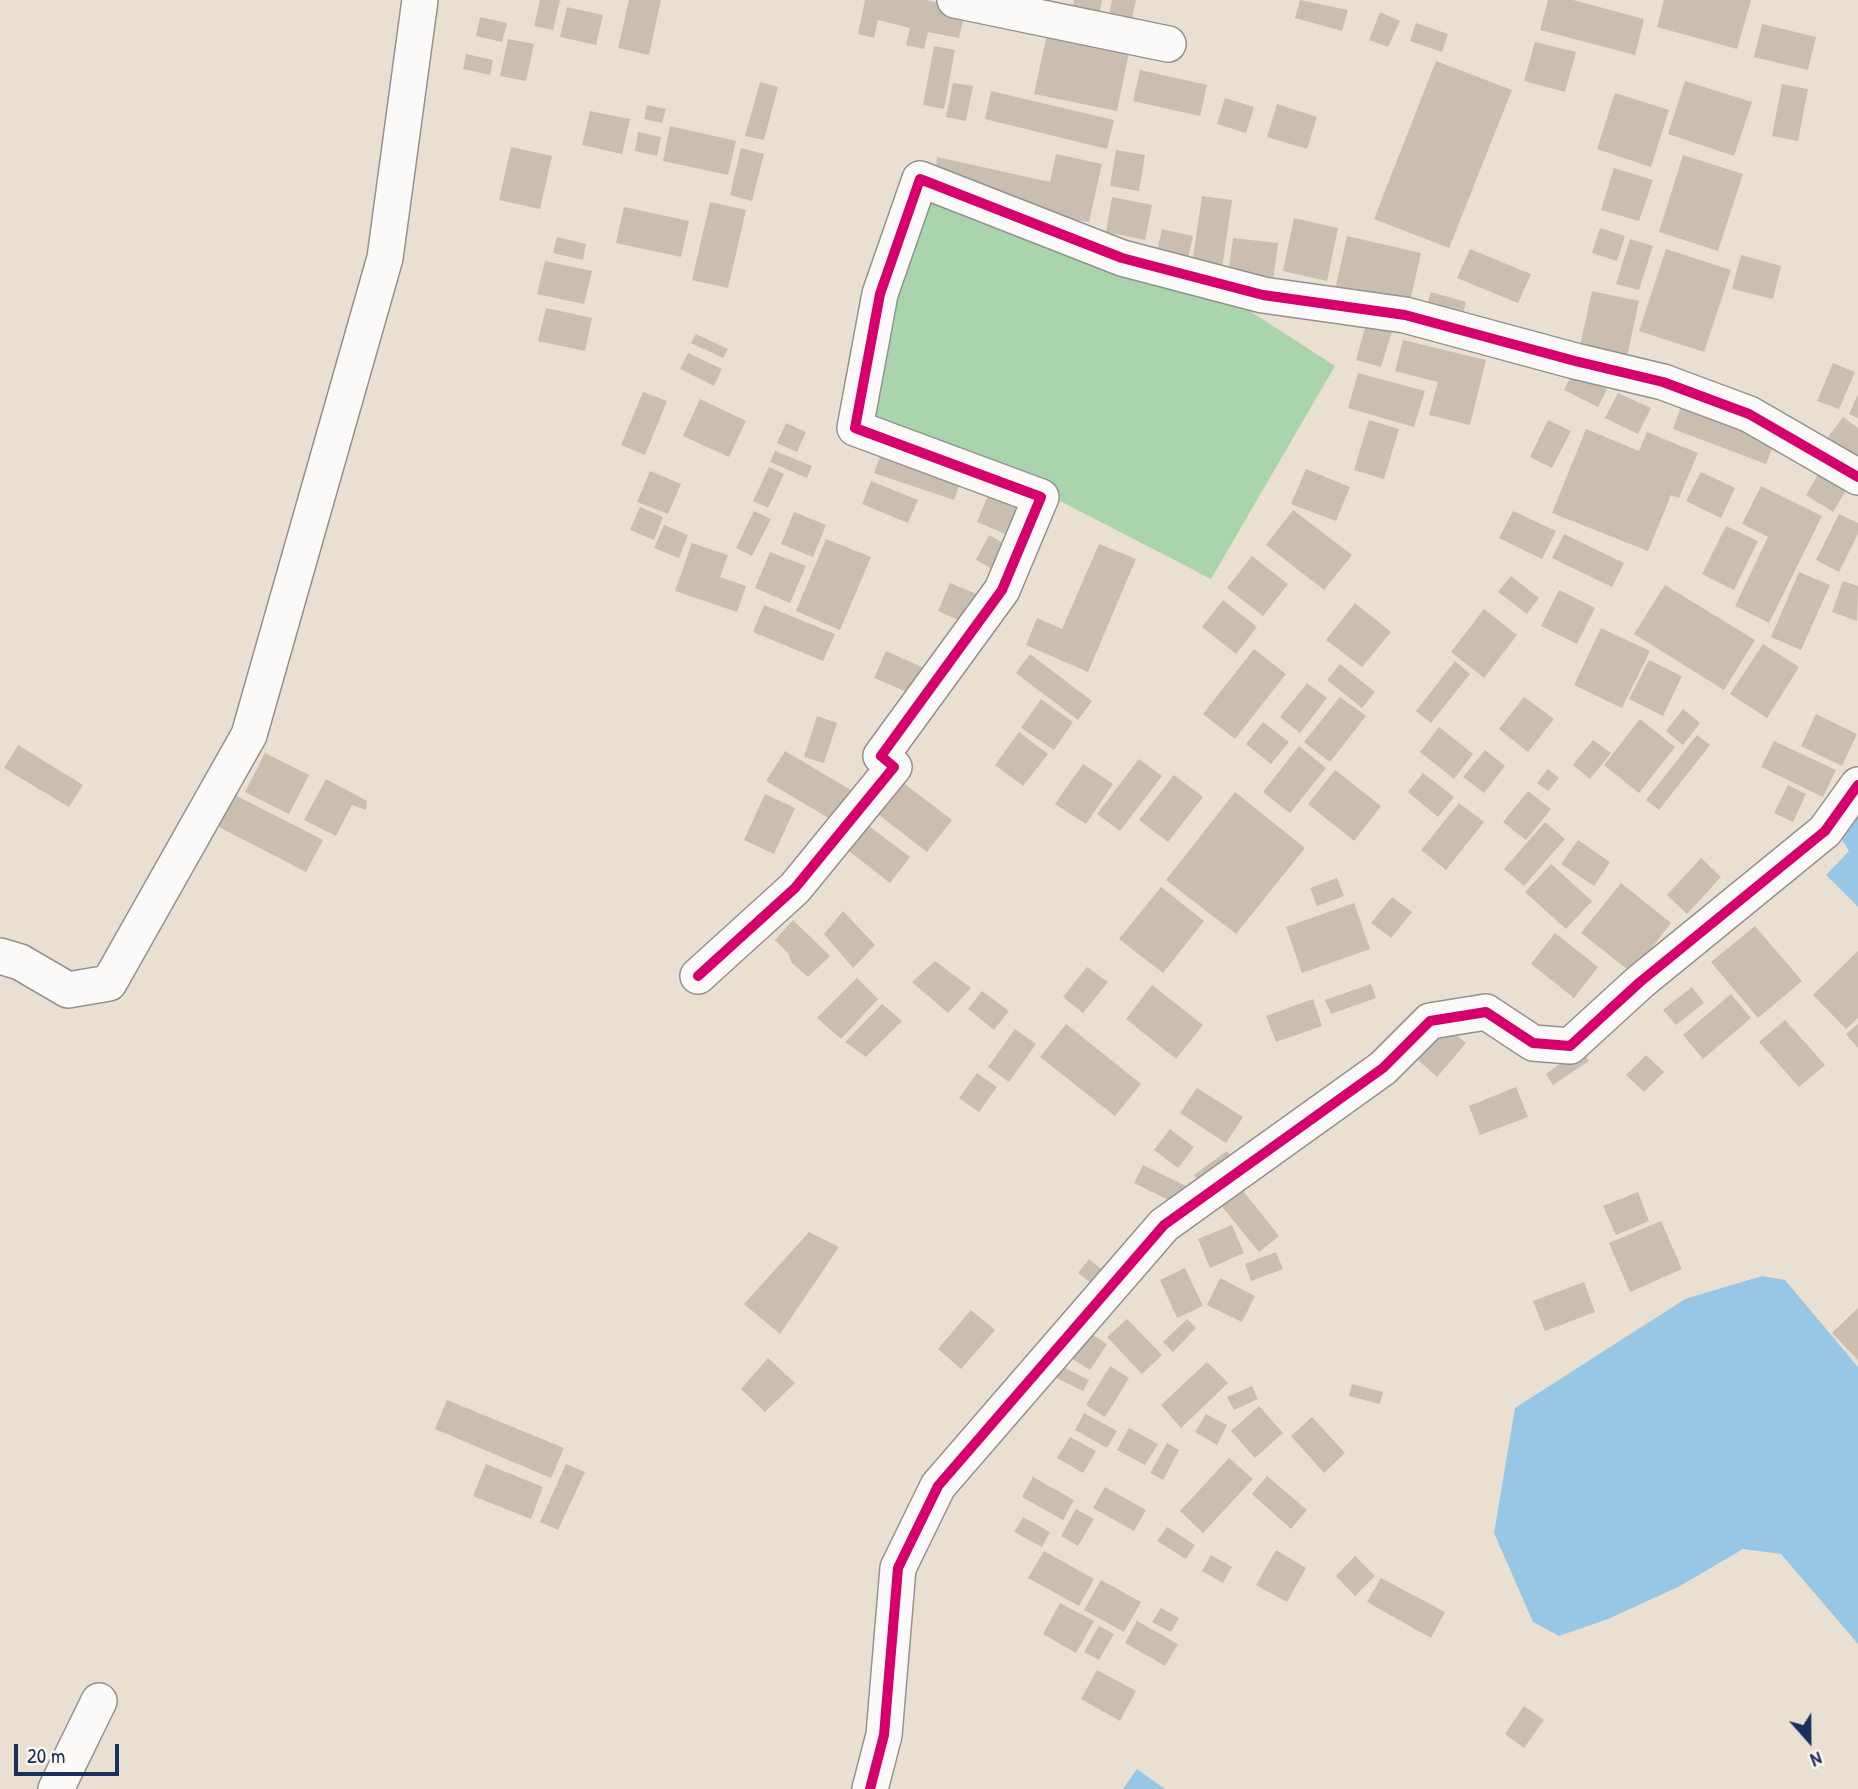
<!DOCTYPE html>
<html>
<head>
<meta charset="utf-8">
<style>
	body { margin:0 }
	#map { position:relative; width:1858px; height:1789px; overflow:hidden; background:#eae0d2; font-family:"Patrick Hand",sans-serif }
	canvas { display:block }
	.north { position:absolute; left:1774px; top:1705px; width:70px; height:70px; -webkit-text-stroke:5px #fbf7ec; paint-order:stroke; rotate:159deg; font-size:19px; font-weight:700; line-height:28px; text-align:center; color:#1b2f5e }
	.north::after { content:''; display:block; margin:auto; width:24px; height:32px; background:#1b2f5e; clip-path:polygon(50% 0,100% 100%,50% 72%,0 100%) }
	.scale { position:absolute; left:14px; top:1744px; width:105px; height:32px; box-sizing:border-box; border:4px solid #1b2f5e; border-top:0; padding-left:9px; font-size:21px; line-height:24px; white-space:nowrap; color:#1b2f5e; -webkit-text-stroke:5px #fbf7ec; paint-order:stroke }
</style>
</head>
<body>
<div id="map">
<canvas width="1858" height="1789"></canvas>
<div class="north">N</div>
<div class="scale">20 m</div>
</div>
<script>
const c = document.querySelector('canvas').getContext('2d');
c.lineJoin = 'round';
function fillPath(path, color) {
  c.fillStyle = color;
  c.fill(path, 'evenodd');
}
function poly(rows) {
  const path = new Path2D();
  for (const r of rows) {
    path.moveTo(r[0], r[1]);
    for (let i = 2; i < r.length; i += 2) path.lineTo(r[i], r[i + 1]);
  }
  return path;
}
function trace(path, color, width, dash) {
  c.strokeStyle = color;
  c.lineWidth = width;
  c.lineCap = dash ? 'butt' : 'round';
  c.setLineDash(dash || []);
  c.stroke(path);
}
const green = poly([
	[923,182,1236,302,1335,366,1211,579,1062,502,858,426]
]);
const water = poly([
	[1858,798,1858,907,1826,875,1849,851,1835,829],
	[1762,1276,1785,1280,1858,1367,1858,1644,1781,1554,1743,1549,1680,1586,1608,1619,1559,1636,1533,1622,1494,1533,1515,1408,1685,1299],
	[1137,1769,1165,1789,1123,1789]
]);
const building = poly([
	[540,0,560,0,553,30,534,26],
	[629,0,661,0,649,55,618,48],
	[865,0,926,0,966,9,959,38,928,32,924,49,906,45,910,28,878,20,874,38,858,34],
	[1074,0,1102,0,1098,22,1070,18],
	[1112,0,1136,0,1129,32,1106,28],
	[1300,0,1348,10,1342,31,1295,18],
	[1548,0,1573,0,1644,19,1635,55,1540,30],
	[1664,0,1751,0,1737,49,1657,27],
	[567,7,603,15,596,45,560,37],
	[1380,12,1400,21,1388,47,1369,40],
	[480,17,507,23,502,42,476,36],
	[1416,23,1448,34,1442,52,1410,41],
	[1762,24,1816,37,1808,70,1754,57],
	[1048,30,1130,47,1117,111,1034,94],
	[508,39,534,44,526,81,500,76],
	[1535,42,1576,52,1565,92,1524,81],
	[934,46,955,50,944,109,923,105],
	[466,54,493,60,490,75,463,69],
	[1436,61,1512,90,1449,248,1374,219],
	[1140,70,1207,85,1200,116,1133,101],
	[1685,81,1752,102,1734,156,1668,134],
	[760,82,778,87,764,140,745,136],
	[953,83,973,86,966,121,946,117],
	[1782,84,1808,89,1798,141,1772,136],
	[991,91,1114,120,1107,149,985,119],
	[1615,93,1669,110,1651,167,1597,149],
	[1225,98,1254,107,1246,133,1217,124],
	[1277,104,1317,117,1307,149,1267,137],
	[647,105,666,109,662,123,644,119],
	[590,111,630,119,622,154,582,145],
	[670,126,736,141,728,175,663,161],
	[638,132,661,137,657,156,635,151],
	[511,147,552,156,540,209,499,200],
	[741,148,764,154,752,201,730,195],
	[1116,150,1145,155,1139,191,1110,186],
	[1056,154,1102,164,1089,222,1056,216,935,179,937,157,1050,182],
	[1683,155,1743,174,1718,251,1659,232],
	[1614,168,1653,180,1639,221,1601,210],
	[1202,196,1232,200,1221,275,1191,271],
	[1112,197,1152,205,1145,240,1106,232],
	[710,202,746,210,728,288,692,280],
	[624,207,689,221,681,257,616,243],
	[1294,218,1338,228,1327,281,1283,271],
	[1600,228,1625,236,1617,261,1592,253],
	[1162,229,1193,236,1187,263,1156,255],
	[1347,236,1421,253,1408,310,1334,294],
	[557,237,586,244,583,260,553,253],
	[1233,238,1278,243,1272,288,1227,282],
	[1630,239,1653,246,1639,290,1616,284],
	[1470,249,1531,274,1518,303,1457,278],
	[1666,249,1731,270,1704,352,1639,331],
	[1741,255,1781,266,1773,299,1732,289],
	[545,261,592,271,584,304,537,294],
	[1592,291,1639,301,1627,356,1580,346],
	[1431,292,1466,302,1461,321,1425,311],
	[546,308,592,318,585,351,538,341],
	[1368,317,1394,325,1381,367,1356,360],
	[696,334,728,349,723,358,691,343],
	[1403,340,1486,360,1470,425,1429,415,1438,382,1395,371],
	[688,353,722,369,714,386,680,369],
	[1833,363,1855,372,1839,409,1817,401],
	[1573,372,1607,389,1598,407,1564,390],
	[1358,373,1425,391,1414,427,1348,408],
	[643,392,667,401,645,455,621,445],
	[1618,393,1651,408,1638,434,1605,418],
	[1858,394,1858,418,1849,414],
	[700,399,746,421,729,457,683,436],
	[1683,401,1777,436,1766,464,1673,429],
	[1843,417,1858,428,1858,471,1822,445],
	[1369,420,1399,429,1384,479,1354,470],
	[1548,420,1571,431,1552,468,1530,457],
	[786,423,806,432,797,452,777,443],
	[1586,429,1639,451,1647,432,1698,453,1679,498,1671,495,1648,551,1552,513],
	[884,445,964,473,954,500,874,473],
	[775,451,812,466,807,478,770,462],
	[1823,466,1851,482,1833,512,1806,495],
	[769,467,784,474,768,508,753,501],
	[1306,469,1350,487,1336,521,1291,504],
	[650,471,681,484,668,514,637,502],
	[1701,472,1735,488,1721,518,1686,501],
	[871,481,918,500,908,523,862,504],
	[992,486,1023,499,1008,535,977,522],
	[1761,486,1822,516,1769,623,1735,606,1768,537,1742,524],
	[640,507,663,517,654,540,630,530],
	[1293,510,1352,555,1324,590,1266,545],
	[754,511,771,519,752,556,736,548],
	[1513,511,1556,531,1542,559,1499,538],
	[794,512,826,525,813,557,781,544],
	[1839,514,1858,523,1858,534,1839,572,1816,560],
	[664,525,688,535,679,558,654,548],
	[1726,526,1758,541,1734,590,1702,574],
	[1564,534,1624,563,1612,587,1552,558],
	[989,535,1007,545,994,570,976,560],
	[826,539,871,557,840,630,796,611],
	[692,543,728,555,720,577,746,586,737,612,675,591],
	[1099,544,1136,559,1088,672,1026,645,1037,618,1062,629],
	[770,552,806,566,790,603,755,588],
	[1252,556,1288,584,1263,616,1227,588],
	[1799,572,1830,585,1801,650,1771,637],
	[1511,576,1539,598,1527,614,1498,592],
	[1843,581,1858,586,1857,621,1832,612],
	[950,583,984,597,972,626,938,611],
	[1665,585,1755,640,1724,690,1634,634],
	[1559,590,1595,608,1577,644,1541,626],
	[1223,600,1257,627,1236,654,1202,627],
	[1355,603,1391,632,1362,667,1326,640],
	[764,605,835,634,823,661,753,632],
	[1484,609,1517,635,1484,678,1451,652],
	[1601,628,1650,651,1622,708,1574,685],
	[1763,644,1799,667,1767,718,1730,694],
	[1254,649,1286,674,1235,739,1203,714],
	[886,651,931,671,919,697,874,678],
	[1030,654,1092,701,1078,720,1016,673],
	[1649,660,1682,676,1663,716,1629,699],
	[1455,661,1470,674,1431,723,1416,711],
	[1340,664,1375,692,1362,708,1327,680],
	[1307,683,1327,698,1300,733,1280,717],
	[1340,697,1366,716,1330,762,1304,742],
	[1524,697,1554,719,1528,752,1499,729],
	[1041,699,1073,722,1054,750,1021,728],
	[1683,709,1700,723,1683,745,1666,731],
	[1816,714,1857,734,1842,766,1801,746],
	[817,716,837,723,824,763,804,757],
	[1640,719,1675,747,1639,793,1604,765],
	[1263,722,1289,742,1271,764,1246,744],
	[1439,727,1473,754,1454,779,1420,752],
	[1019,732,1048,754,1023,786,995,765],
	[1697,735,1710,745,1659,810,1646,800],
	[1593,740,1611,753,1590,779,1573,765],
	[1774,741,1836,770,1823,797,1761,767],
	[18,745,83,785,69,807,4,768],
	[1299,746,1326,768,1290,813,1263,792],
	[1485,750,1505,766,1484,793,1463,777],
	[785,751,861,796,842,826,766,781],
	[265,753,309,775,289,814,245,792],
	[1139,759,1162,776,1120,831,1097,814],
	[1083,764,1113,784,1086,824,1055,804],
	[1548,769,1559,778,1548,791,1537,783],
	[1335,770,1381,806,1354,841,1308,804],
	[1423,773,1454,797,1438,817,1408,792],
	[893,775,952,820,927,852,870,808],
	[1174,775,1203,797,1168,842,1139,820],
	[326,779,367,801,366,810,352,805,336,836,304,820],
	[1788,785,1806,794,1793,822,1774,813],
	[1528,791,1551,809,1526,840,1503,822],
	[1235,792,1305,848,1236,934,1166,880],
	[765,794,795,808,774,854,744,840],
	[235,795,323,840,306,872,219,827],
	[1459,803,1484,822,1446,870,1421,850],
	[1545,822,1565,839,1524,886,1504,869],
	[865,823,910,857,890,883,845,848],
	[1578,840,1610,862,1594,886,1561,864],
	[1701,858,1721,877,1687,914,1667,895],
	[1551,864,1592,901,1566,929,1525,892],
	[1337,878,1344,896,1317,906,1310,888],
	[1621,883,1671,923,1632,973,1581,933],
	[1161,887,1204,921,1163,973,1119,939],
	[1392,897,1412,912,1391,938,1371,923],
	[1354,903,1370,949,1302,973,1286,927],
	[843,911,875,945,853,968,824,934],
	[793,920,830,956,808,977,792,963,788,953,775,940],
	[1755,926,1802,981,1758,1018,1711,962],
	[1555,933,1598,967,1574,998,1531,964],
	[1858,951,1858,1018,1846,1029,1813,995],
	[935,961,971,988,948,1013,912,982],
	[1087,967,1108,982,1083,1013,1063,997],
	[857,978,878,999,841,1039,817,1018],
	[1371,984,1376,998,1331,1014,1325,1000],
	[1152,985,1203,1025,1176,1059,1126,1019],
	[1692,987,1704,1003,1676,1025,1663,1010],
	[982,991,1009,1011,994,1030,968,1009],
	[1731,994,1751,1018,1703,1059,1683,1035],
	[1313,999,1322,1026,1276,1042,1266,1016],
	[882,1004,902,1021,866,1057,845,1042],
	[1785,1020,1825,1065,1799,1087,1759,1042],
	[1066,1024,1141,1084,1115,1116,1040,1057],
	[1858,1024,1858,1048,1846,1034],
	[1447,1027,1466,1043,1437,1077,1418,1060],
	[1015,1029,1036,1044,1009,1082,988,1067],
	[1581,1049,1589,1061,1553,1085,1546,1074],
	[1646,1055,1664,1072,1644,1092,1626,1075],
	[977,1073,997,1087,979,1112,959,1098],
	[1516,1087,1528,1117,1480,1135,1469,1106],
	[1197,1088,1243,1117,1226,1143,1180,1113],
	[1170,1129,1194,1147,1178,1168,1154,1150],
	[1227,1151,1238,1166,1204,1190,1194,1175],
	[1143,1165,1186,1186,1177,1204,1134,1183],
	[1240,1187,1279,1236,1259,1252,1219,1203],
	[1638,1192,1649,1221,1616,1235,1603,1206],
	[1661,1221,1682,1269,1630,1292,1609,1243],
	[1232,1225,1244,1253,1210,1268,1198,1239],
	[809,1232,839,1247,780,1334,744,1304],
	[1276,1252,1283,1269,1251,1281,1245,1264],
	[1089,1259,1111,1277,1100,1290,1078,1273],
	[1185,1268,1203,1306,1177,1318,1160,1280],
	[1220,1278,1255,1296,1242,1322,1207,1305],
	[1584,1282,1595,1312,1545,1331,1533,1301],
	[1858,1308,1858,1360,1832,1333],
	[971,1310,995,1330,961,1369,938,1349],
	[1127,1319,1162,1355,1142,1374,1107,1337],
	[1187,1319,1196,1328,1173,1352,1163,1342],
	[1082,1328,1107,1344,1090,1370,1065,1354],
	[768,1358,795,1383,765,1412,741,1389],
	[1207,1362,1228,1383,1181,1428,1161,1405],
	[1061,1366,1089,1380,1083,1391,1055,1377],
	[1110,1366,1129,1378,1105,1417,1086,1405],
	[1352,1384,1383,1392,1380,1404,1349,1396],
	[1252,1386,1258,1399,1234,1410,1227,1397],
	[447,1400,564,1448,551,1478,435,1429],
	[1259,1406,1283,1433,1255,1458,1231,1431],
	[1084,1413,1117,1431,1107,1448,1075,1430],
	[1206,1414,1227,1425,1217,1445,1195,1432],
	[1312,1417,1345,1453,1324,1473,1291,1436],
	[1129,1428,1158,1444,1145,1465,1117,1450],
	[1070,1437,1096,1451,1083,1473,1057,1458],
	[1167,1443,1179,1450,1163,1480,1150,1473],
	[1229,1458,1253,1479,1203,1533,1180,1511],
	[486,1464,543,1487,531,1519,473,1496],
	[566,1464,585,1472,558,1530,540,1522],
	[1267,1476,1307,1510,1291,1529,1252,1494],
	[1033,1477,1074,1500,1063,1520,1022,1497],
	[1105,1487,1146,1510,1134,1531,1093,1508],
	[1076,1509,1094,1519,1078,1546,1061,1536],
	[1023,1517,1050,1532,1042,1547,1014,1532],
	[1167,1527,1195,1545,1186,1559,1157,1541],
	[1276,1550,1306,1568,1287,1602,1256,1585],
	[1044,1551,1094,1579,1079,1606,1028,1578],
	[1211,1555,1232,1567,1223,1583,1202,1571],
	[1355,1556,1375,1576,1355,1596,1336,1576],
	[1381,1578,1445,1612,1431,1638,1367,1602],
	[1101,1580,1141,1602,1124,1632,1084,1610],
	[1060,1603,1094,1621,1076,1653,1043,1634],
	[1161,1608,1179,1618,1171,1632,1152,1622],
	[1137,1621,1178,1644,1165,1666,1125,1643],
	[1099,1626,1114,1634,1099,1660,1084,1652],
	[1097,1670,1136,1691,1120,1721,1081,1699],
	[1524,1706,1544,1720,1524,1748,1505,1734]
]);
const street = poly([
	[955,0,1168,44],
	[0,956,20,962,68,990,109,983,249,735,385,258,420,0],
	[698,976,795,888,894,767,881,756,1002,590,1041,497,855,428,880,294,920,179,1122,258,1263,295,1405,315,1575,361,1663,382,1749,414,1858,477],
	[56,1789,99,1701],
	[870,1789,884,1735,898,1568,938,1486,1164,1225,1383,1068,1430,1021,1486,1012,1533,1043,1570,1046,1640,982,1825,831,1858,785]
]);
const cycleway = poly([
	[698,976,795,888,894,767,881,756,1002,590,1041,497,855,428,880,294,920,179,1122,258,1263,295,1405,315,1575,361,1663,382,1749,414,1858,477],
	[870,1789,884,1735,898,1568,938,1486,1164,1225,1383,1068,1430,1021,1486,1012,1533,1043,1570,1046,1640,982,1825,831,1858,785]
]);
fillPath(green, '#aad4ac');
fillPath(water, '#97c7e4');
fillPath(building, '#c9beaf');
trace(street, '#939192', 38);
trace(street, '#fcfaf8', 35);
trace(cycleway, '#d6006c', 10);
</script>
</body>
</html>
